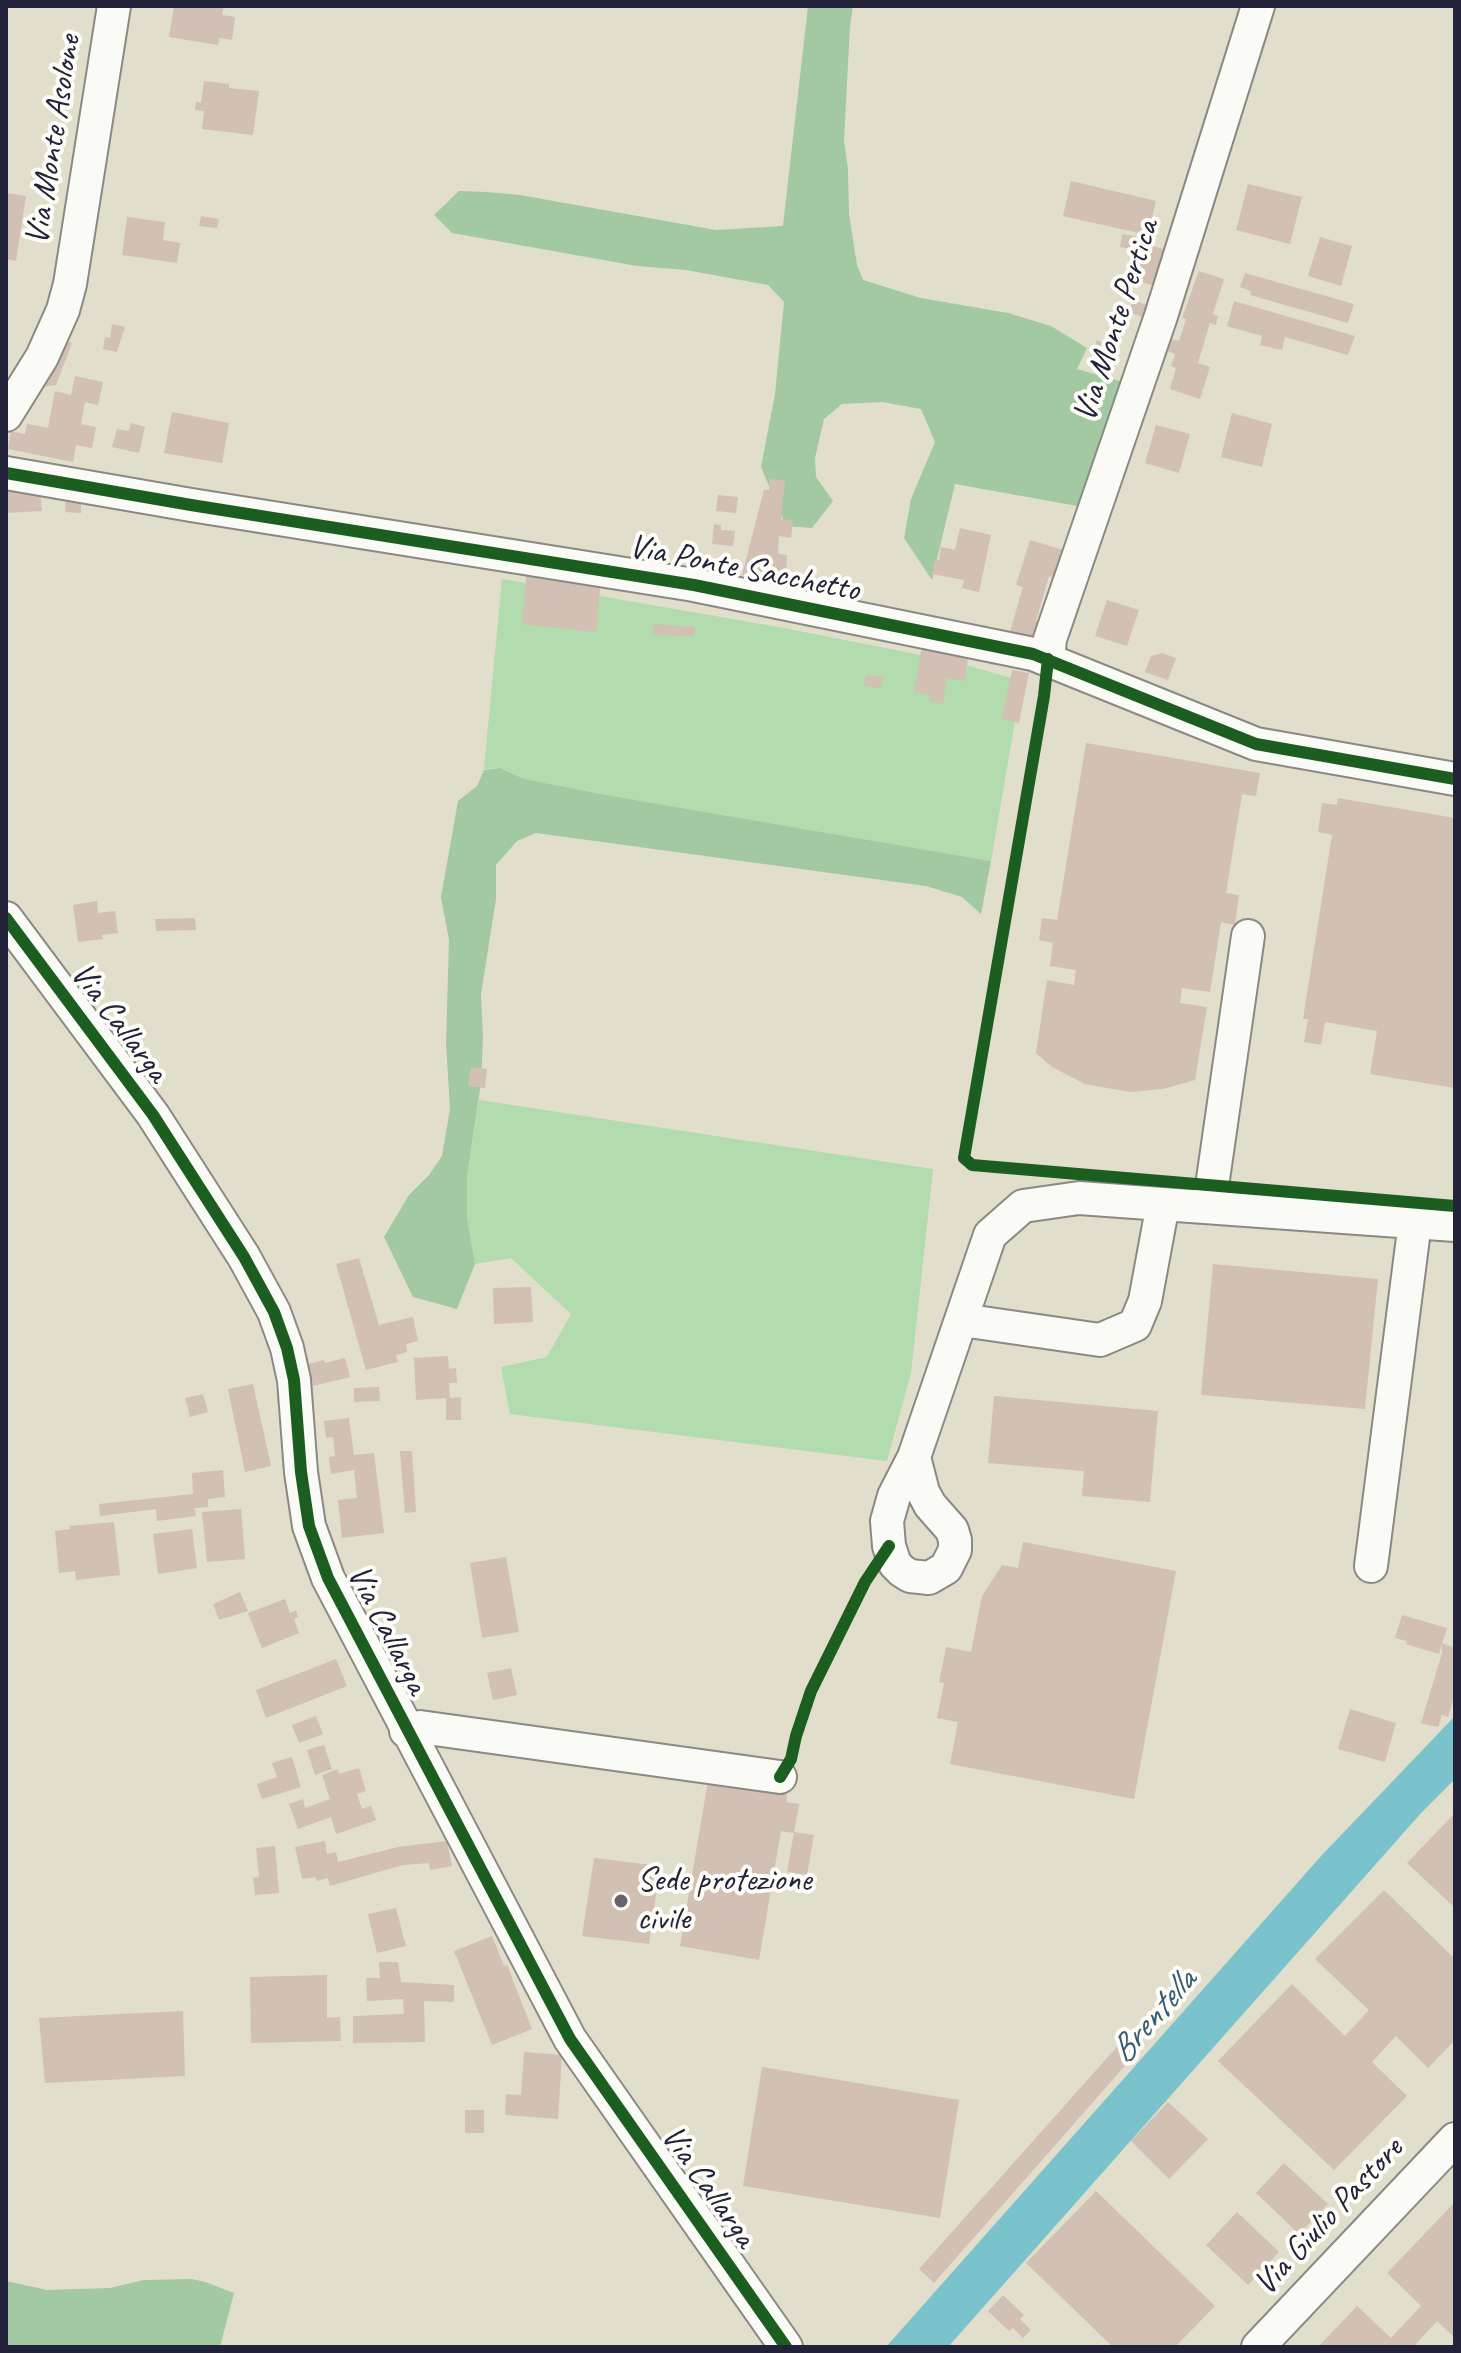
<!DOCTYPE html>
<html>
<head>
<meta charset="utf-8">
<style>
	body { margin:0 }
	#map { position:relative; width:1461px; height:2353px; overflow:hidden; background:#e1decc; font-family:Caveat,sans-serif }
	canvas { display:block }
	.frame { position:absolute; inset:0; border:8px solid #22223b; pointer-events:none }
</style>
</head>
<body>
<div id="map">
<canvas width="1461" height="2353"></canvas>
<div class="frame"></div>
</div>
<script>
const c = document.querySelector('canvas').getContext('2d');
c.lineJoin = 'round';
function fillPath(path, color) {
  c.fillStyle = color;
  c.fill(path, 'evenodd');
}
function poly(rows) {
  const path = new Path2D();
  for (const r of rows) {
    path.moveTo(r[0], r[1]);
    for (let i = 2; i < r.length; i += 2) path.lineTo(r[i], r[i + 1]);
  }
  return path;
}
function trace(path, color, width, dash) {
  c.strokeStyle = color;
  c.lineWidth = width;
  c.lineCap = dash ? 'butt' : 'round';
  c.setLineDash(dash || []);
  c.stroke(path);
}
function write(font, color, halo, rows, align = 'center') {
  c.font = font + ' Caveat,sans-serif';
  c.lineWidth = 8;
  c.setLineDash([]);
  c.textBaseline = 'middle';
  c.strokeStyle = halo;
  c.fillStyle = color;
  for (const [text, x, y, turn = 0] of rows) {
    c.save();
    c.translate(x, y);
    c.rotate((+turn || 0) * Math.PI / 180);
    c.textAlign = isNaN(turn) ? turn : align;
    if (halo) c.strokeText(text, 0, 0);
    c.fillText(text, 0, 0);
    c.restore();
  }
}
const green = poly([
	[502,579,784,628,956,662,1022,681,991,861,612,796,524,779,500,768,484,769],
	[479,1100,933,1169,911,1373,887,1461,510,1414,501,1367,547,1357,571,1314,511,1258,475,1264,467,1218,467,1176]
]);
const forest = poly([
	[808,6,853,6,850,26,844,140,848,169,849,214,857,265,863,280,921,298,1008,313,1051,326,1087,348,1077,369,1123,382,1083,507,955,484,932,580,904,538,911,499,935,442,921,409,882,402,842,404,824,419,815,458,816,477,833,501,812,528,786,526,761,467,775,394,784,302,768,285,686,270,637,266,452,233,434,215,459,191,487,192,520,195,716,230,783,226],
	[500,768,524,779,612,796,991,861,981,914,962,897,926,886,536,833,517,841,496,865,496,899,481,994,483,1038,481,1083,467,1176,467,1218,475,1264,457,1309,413,1297,384,1237,409,1195,429,1175,442,1156,450,1109,446,1043,449,940,441,897,458,801,477,786,484,770],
	[192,2279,205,2282,234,2293,220,2347,6,2347,6,2281,47,2290,110,2288,144,2280]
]);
const water = poly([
	[1455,1716,1455,1779,1422,1812,948,2347,886,2347,1322,1855]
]);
const building = poly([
	[174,6,224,6,222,15,235,17,232,40,219,38,218,45,169,37],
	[204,81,229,84,229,88,259,91,253,135,202,129,204,111,195,110,196,102,201,103],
	[1071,181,1156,201,1148,235,1063,216],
	[1248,184,1302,197,1290,244,1236,230],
	[6,193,26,196,16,261,6,259],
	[201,216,219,219,217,228,199,226],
	[127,217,165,222,163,240,180,243,177,263,122,255],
	[1122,234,1141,237,1139,250,1120,247],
	[1320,237,1352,246,1341,286,1308,276],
	[1150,245,1172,252,1161,288,1139,281,1140,277,1132,274,1138,259,1145,261],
	[1199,271,1224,279,1213,314,1218,316,1216,325,1210,323,1198,363,1210,367,1200,399,1170,389,1176,368,1171,366,1175,354,1167,351,1171,339,1179,341,1186,319,1182,318],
	[1245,273,1354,304,1348,323,1250,295,1251,291,1240,287],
	[1133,300,1155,308,1151,320,1129,312],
	[1234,301,1355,336,1348,355,1285,337,1282,350,1260,345,1262,336,1227,326],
	[112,324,125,327,117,352,103,349,105,337,110,338],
	[58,338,72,343,56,385,41,387],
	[1097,340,1118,349,1110,370,1089,361],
	[75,376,103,382,98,405,85,402,81,424,96,427,92,448,76,445,73,462,8,449,11,431,25,434,27,424,48,428,55,391,71,395],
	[172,412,229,423,222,463,164,453],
	[1232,413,1272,424,1262,467,1221,457],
	[131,423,145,427,139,453,112,447,117,429,129,431],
	[1156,425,1190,434,1179,473,1145,463],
	[770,479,785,480,781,519,793,520,791,538,779,536,778,554,787,555,786,574,776,573,761,577,742,575,764,490,769,490],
	[6,488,10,488,11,491,40,489,42,511,6,513],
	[718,495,738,497,736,513,716,511],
	[66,496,81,497,81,513,65,512],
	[714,524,721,525,721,530,735,531,733,546,712,544],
	[960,528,991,535,979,592,962,588,964,580,932,574,935,559,939,560,941,547,955,550],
	[1030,540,1070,552,1062,580,1049,576,1036,621,1042,623,1037,640,1010,632,1023,587,1016,585],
	[527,568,601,580,596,632,522,624],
	[1107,600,1139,610,1127,646,1095,636],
	[653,624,695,627,694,636,653,635],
	[923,640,970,648,964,681,947,678,943,704,929,701,930,695,914,692],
	[1162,653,1176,658,1168,680,1145,672,1151,656],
	[1012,670,1029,673,1019,723,1002,719],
	[866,675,883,677,881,688,864,686],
	[1086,743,1260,773,1256,796,1242,794,1226,893,1239,895,1235,925,1221,922,1210,992,1182,988,1180,1003,1207,1007,1195,1080,1163,1089,1130,1092,1085,1084,1052,1067,1036,1053,1047,980,1074,985,1076,970,1050,966,1053,943,1039,940,1042,918,1057,920],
	[1338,798,1455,818,1455,1088,1370,1074,1377,1031,1325,1022,1321,1045,1304,1042,1308,1019,1303,1019,1332,835,1318,832,1322,803,1337,805],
	[97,901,98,913,115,911,118,933,102,935,103,939,78,942,73,905],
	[195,918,196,930,156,931,155,919],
	[471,1067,487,1069,485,1088,468,1086],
	[359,1258,379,1325,413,1317,418,1341,406,1344,407,1352,396,1355,398,1362,366,1370,336,1264],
	[1213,1264,1378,1279,1365,1409,1201,1395],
	[531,1287,533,1322,494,1324,493,1288],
	[448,1356,449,1369,456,1368,457,1383,449,1383,450,1398,461,1397,461,1420,446,1420,446,1398,416,1400,414,1358],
	[345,1358,350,1377,313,1386,308,1364,324,1360,325,1363],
	[253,1384,271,1466,245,1472,228,1389],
	[379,1387,380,1401,354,1402,354,1388],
	[203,1394,208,1412,190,1417,185,1398],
	[994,1396,1158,1411,1150,1502,1082,1496,1084,1471,988,1463],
	[349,1418,354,1455,374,1453,384,1533,342,1538,338,1500,357,1498,354,1470,331,1474,329,1457,335,1456,333,1437,326,1438,324,1421],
	[400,1451,412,1451,416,1512,405,1513],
	[223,1470,225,1497,208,1499,208,1507,194,1508,196,1516,157,1521,156,1509,100,1516,99,1504,193,1494,192,1473],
	[241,1509,245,1559,207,1562,202,1512],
	[114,1522,120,1575,76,1580,75,1571,59,1573,55,1531,70,1529,70,1526],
	[192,1529,197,1568,158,1574,153,1534],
	[1023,1542,1176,1571,1134,1799,950,1764,958,1722,937,1718,944,1683,939,1682,946,1647,971,1652,982,1596,1002,1565,1018,1568],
	[506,1557,519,1632,482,1638,470,1563],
	[240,1592,248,1611,219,1620,213,1604],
	[285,1599,290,1613,296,1610,298,1617,294,1619,299,1633,262,1648,248,1613],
	[1402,1615,1447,1628,1439,1654,1406,1644,1407,1641,1395,1638],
	[1442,1643,1455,1648,1455,1694,1448,1717,1442,1715,1438,1727,1421,1723,1442,1653],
	[336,1659,347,1686,266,1718,256,1690],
	[511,1668,517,1695,493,1700,487,1673],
	[1350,1709,1396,1723,1385,1762,1338,1749],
	[316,1716,323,1734,299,1743,292,1725],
	[324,1745,332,1769,315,1775,307,1750],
	[292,1757,301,1787,262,1799,257,1784,277,1777,272,1763],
	[359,1768,366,1791,357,1794,362,1809,371,1806,376,1820,336,1834,331,1817,298,1829,289,1804,303,1799,305,1808,330,1799,322,1775,338,1769,339,1774],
	[708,1781,787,1794,786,1802,799,1804,794,1833,781,1831,759,1960,680,1946],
	[1455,1813,1455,1908,1407,1863],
	[794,1832,814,1835,807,1875,787,1872],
	[325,1841,327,1854,336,1852,338,1862,398,1847,447,1841,452,1866,430,1870,429,1863,403,1865,330,1886,328,1878,317,1881,315,1877,302,1879,295,1847],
	[275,1846,279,1893,255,1895,253,1878,259,1877,256,1848],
	[594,1858,660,1866,649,1944,582,1936],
	[1384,1890,1455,1959,1455,2040,1428,2068,1396,2036,1372,2062,1407,2096,1334,2170,1218,2061,1292,1984,1345,2036,1369,2010,1315,1959],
	[396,1908,406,1946,377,1953,368,1914],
	[492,1936,504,1966,507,1965,532,2029,492,2045,454,1951],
	[379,1962,398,1962,401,1982,454,1985,454,2002,424,2001,425,2042,353,2043,353,2016,404,2014,403,1999,367,2001,366,1978,380,1978],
	[327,1975,327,2018,340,2017,341,2041,251,2043,250,1977],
	[183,2011,185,2076,45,2083,39,2018],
	[1131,2031,1145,2043,934,2283,919,2269],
	[524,2052,562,2055,558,2119,505,2115,506,2094,521,2095],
	[762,2067,959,2100,940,2218,743,2186],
	[1168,2102,1208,2139,1169,2179,1131,2141],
	[465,2110,484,2110,484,2133,465,2133],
	[1284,2163,1328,2204,1299,2234,1256,2193],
	[1096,2191,1215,2306,1175,2347,1113,2347,1026,2263],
	[1455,2202,1455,2338,1437,2321,1413,2347,1318,2347,1357,2306,1391,2338,1421,2306,1387,2273],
	[1237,2212,1279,2252,1248,2285,1206,2245],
	[1003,2295,1024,2315,1020,2319,1031,2330,1023,2338,1013,2328,1009,2331,988,2311]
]);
const minor = poly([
	[6,415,42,357,63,310,70,284,114,6],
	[6,473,191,505,694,585,1033,654,1256,744,1455,779],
	[1048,659,1050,639,1161,316,1258,6],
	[6,918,153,1115,244,1257,274,1312,287,1348,294,1380,301,1472,309,1526,328,1578,570,2039,786,2347],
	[1209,1207,1248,936],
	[962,1320,1100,1340,1135,1325,1145,1301,1163,1204],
	[914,1457,990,1235,1023,1206,1079,1198,1455,1225],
	[914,1457,923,1492,930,1505,952,1530,955,1540,955,1550,946,1568,929,1578,910,1576,902,1571,895,1564,889,1546,887,1521,894,1496,914,1457],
	[1371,1566,1415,1222],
	[406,1731,420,1727,780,1777],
	[1258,2347,1455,2139]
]);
const cycleway = poly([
	[6,473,191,505,694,585,1033,654,1256,744,1455,779],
	[1048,659,1044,696,964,1158,972,1165,1455,1206],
	[6,918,153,1115,244,1257,274,1312,287,1348,294,1380,301,1472,309,1526,328,1578,570,2039,786,2347],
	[780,1777,791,1759,796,1736,811,1691,865,1582,889,1546]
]);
const markers = [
	[621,1901,8,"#65646e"]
];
const streetNames = [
	["Via Monte Asolone",54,140,-81],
	["Via Monte Pertica",1117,321,-72],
	["Via Ponte Sacchetto",744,569,11],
	["Via Callarga",119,1023,53],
	["Via Callarga",387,1630,63],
	["Via Callarga",708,2187,55],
	["Via Giulio Pastore",1329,2217,-47]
];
const poiNames = [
	["Sede protezione",637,1881],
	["civile",637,1920]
];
const waterNames = [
	["Brentella",1154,2017,-49]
];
fillPath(green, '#b2dbae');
fillPath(forest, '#a3c9a2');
fillPath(water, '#7ac2cc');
fillPath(building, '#d1c0b3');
trace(minor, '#8b8984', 36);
trace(minor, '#fafaf7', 32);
trace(cycleway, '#1b5e20', 12);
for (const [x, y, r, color] of markers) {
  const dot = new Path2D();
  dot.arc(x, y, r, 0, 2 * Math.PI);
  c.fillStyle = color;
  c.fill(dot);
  trace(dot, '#fdfcf7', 3);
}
write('34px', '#22223b', '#fdfcf7', streetNames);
write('34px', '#22223b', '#fdfcf7', poiNames, 'left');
write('italic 36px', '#345d75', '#fdfcf7', waterNames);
</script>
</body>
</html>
